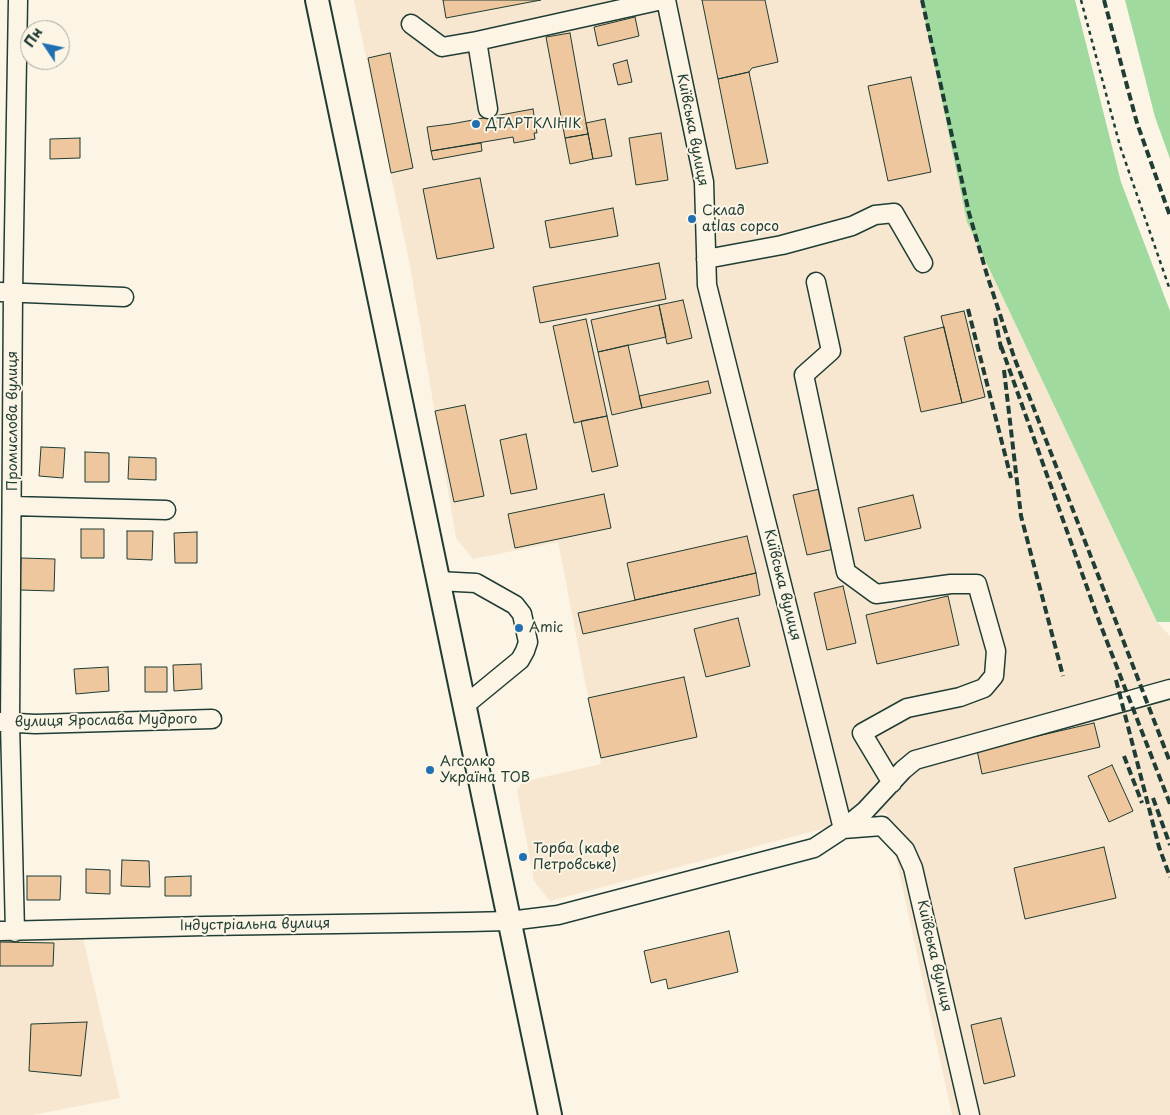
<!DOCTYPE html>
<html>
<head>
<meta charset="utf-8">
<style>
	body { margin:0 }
	#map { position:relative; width:1170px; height:1115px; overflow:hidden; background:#fcf5e5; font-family:"Playpen Sans",sans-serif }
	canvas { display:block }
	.north { position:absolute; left:20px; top:20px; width:50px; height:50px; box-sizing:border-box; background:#fcf5e5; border:1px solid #a4ab9e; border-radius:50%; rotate:304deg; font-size:14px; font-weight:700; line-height:20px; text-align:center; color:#1f3d34 }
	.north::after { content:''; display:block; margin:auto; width:18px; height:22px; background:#1f6fb2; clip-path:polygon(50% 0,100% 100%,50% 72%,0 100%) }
</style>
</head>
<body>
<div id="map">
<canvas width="1170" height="1115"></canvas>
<div class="north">Пн</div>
</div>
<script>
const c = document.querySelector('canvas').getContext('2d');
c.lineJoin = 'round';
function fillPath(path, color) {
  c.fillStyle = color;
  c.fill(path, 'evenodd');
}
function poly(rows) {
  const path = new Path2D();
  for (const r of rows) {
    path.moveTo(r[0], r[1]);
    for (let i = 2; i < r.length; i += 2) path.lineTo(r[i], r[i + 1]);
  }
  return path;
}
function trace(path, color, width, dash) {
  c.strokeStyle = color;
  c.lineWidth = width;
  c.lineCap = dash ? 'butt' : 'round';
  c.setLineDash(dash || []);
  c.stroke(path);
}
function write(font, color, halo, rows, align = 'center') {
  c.font = font + ' "Playpen Sans",sans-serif';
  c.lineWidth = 4;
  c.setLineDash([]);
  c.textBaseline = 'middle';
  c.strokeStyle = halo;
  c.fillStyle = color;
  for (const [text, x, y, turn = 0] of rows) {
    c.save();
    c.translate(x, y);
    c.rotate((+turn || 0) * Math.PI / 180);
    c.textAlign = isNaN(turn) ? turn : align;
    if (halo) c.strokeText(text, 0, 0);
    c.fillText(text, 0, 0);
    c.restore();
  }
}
const built = poly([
	[354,0,921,0,967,222,1157,622,1170,636,1170,1115,952,1115,886,812,550,901,534,881,517,791,522,782,601,764,558,542,473,559,456,538,410,266],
	[83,938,120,1098,33,1115,0,1115,0,941]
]);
const green = poly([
	[921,0,1075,0,1121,182,1170,311,1170,622,1157,622,967,222],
	[1125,0,1170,0,1170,159,1155,117]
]);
const building = poly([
	[443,0,541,0,446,18,443,0],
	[702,0,765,0,778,62,752,68,749,72,718,79,702,0],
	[635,17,639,36,598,46,594,27,635,17],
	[570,33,588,134,565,138,546,37,570,33],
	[390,53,413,168,391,173,368,58,390,53],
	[627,60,632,82,618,85,613,64,627,60],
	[749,72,768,163,736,169,718,79,749,72],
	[911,77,931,172,888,181,868,86,911,77],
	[533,109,537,133,534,133,535,139,514,143,513,137,431,151,427,127,451,124,533,109],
	[605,119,612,156,593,159,586,123,605,119],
	[661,133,668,180,636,185,629,138,661,133],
	[588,134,593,159,570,164,565,138,588,134],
	[80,138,80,158,50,159,50,139,80,138],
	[481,143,482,151,433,160,431,151,481,143],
	[480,178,494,248,437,259,423,189,480,178],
	[613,208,618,236,550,248,545,221,613,208],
	[659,263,666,299,540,323,533,287,659,263],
	[683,300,692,338,667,344,659,305,683,300],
	[659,305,666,337,598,352,591,320,659,305],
	[964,311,985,397,962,403,941,316,964,311],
	[586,319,607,416,574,423,553,326,586,319],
	[944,327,962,403,921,412,904,337,944,327],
	[628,345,642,408,612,415,598,352,628,345],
	[708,381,711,393,642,408,639,396,708,381],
	[465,405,484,496,454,502,435,411,465,405],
	[607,416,618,466,592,472,581,421,607,416],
	[526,434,537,489,511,494,500,440,526,434],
	[41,447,65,448,63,478,39,476,41,447],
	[85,452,109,453,109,482,85,482,85,452],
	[129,457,156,458,156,480,128,479,129,457],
	[820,489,834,549,807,555,793,495,820,489],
	[604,494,611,528,515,548,508,514,604,494],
	[913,495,921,528,865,541,858,508,913,495],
	[81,529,104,529,104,558,81,558,81,529],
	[127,531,153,531,152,560,127,559,127,531],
	[197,532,197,563,175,563,174,533,197,532],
	[747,536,756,573,635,600,627,563,747,536],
	[21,558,55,559,54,591,20,590,21,558],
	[756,573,760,595,583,634,578,613,756,573],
	[843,586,856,643,827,650,814,593,843,586],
	[948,596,959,645,877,664,866,615,948,596],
	[738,618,750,666,706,677,694,629,738,618],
	[201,664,202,689,174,691,173,665,201,664],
	[108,667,109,691,76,694,74,669,108,667],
	[145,667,167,667,167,692,145,692,145,667],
	[684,677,697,737,601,758,588,698,684,677],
	[1094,723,1100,747,982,774,977,750,1094,723],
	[1112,765,1133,811,1109,822,1088,776,1112,765],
	[1104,847,1116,898,1025,919,1014,868,1104,847],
	[122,860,149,861,150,887,121,886,122,860],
	[86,869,110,870,110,894,86,893,86,869],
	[27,876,61,876,60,900,27,900,27,876],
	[191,876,191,896,165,896,165,877,191,876],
	[729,931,738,972,668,989,666,979,651,983,644,951,729,931],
	[0,942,54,943,53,966,0,966,0,942],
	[1001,1018,1015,1076,984,1084,971,1025,1001,1018],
	[87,1022,81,1076,29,1071,31,1024,87,1022]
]);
const path = poly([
	[1081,0,1120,146,1170,290]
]);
const minor = poly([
	[666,0,704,182,707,285,843,829],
	[411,24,442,47,477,41,662,0],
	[477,41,488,109],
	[706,259,782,245,852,226,875,215,894,213,923,263],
	[816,282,831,351,804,375,846,572,876,594,951,584,977,584,996,651,994,676,984,688,960,697,907,708,862,733,892,783],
	[0,292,124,297],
	[12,506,166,510],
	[438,581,476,583,515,605,522,614,528,642,525,651,520,660,464,706],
	[0,722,35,724,212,719],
	[843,829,882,826,905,850,913,868,970,1115],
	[0,931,205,926,468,922,509,921,558,915,814,848,843,829,865,811,903,770,915,760,1170,689],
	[15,932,10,723,13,292,18,0]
]);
const major = poly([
	[317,0,550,1115]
]);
const rail = poly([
	[922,0,969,213,987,275,1014,357,1170,762],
	[1104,0,1137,123,1170,216],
	[968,309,1011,478],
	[995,318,1002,353],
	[1001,346,1099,621,1170,804],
	[1004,370,1021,516,1063,676],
	[1116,680,1159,847,1170,877],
	[1124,756,1142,803],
	[1153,798,1170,845]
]);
const markers = [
	[476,124,5,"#1f6fb2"],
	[692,219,5,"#1f6fb2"],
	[519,628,5,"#1f6fb2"],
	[430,770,5,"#1f6fb2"],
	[523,857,5,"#1f6fb2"]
];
const poiNames = [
	["ДТАРТКЛІНІК",486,124],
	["Склад",702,211],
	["atlas copco",702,227],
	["Amic",529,628],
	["Агсолко",440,762],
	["Україна ТОВ",440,778],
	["Торба (кафе",533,849],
	["Петровське)",533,865]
];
const streetNames = [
	["Київська вулиця",692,130,79],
	["Промислова вулиця",13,421,-90],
	["Київська вулиця",782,585,76],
	["вулиця Ярослава Мудрого",106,721,-1],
	["Індустріальна вулиця",255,925,-1],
	["Київська вулиця",934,956,77]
];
fillPath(built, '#f8e7d0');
fillPath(green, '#a1da9f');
fillPath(building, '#eec79e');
trace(building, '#1f3d34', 1);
trace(minor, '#1f3d34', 21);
trace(major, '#1f3d34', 26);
trace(path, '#1f3d34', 2.5, [4, 4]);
trace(minor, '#fcf5e5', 18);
trace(major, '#fcf5e5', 22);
trace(rail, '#1f3d34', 4, [8, 4]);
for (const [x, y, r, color] of markers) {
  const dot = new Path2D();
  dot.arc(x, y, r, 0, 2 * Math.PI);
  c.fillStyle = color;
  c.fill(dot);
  trace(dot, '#fcf5e5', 2);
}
write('14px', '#1f3d34', '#fcf5e5', poiNames, 'left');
write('14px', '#1f3d34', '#fcf5e5', streetNames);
</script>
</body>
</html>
